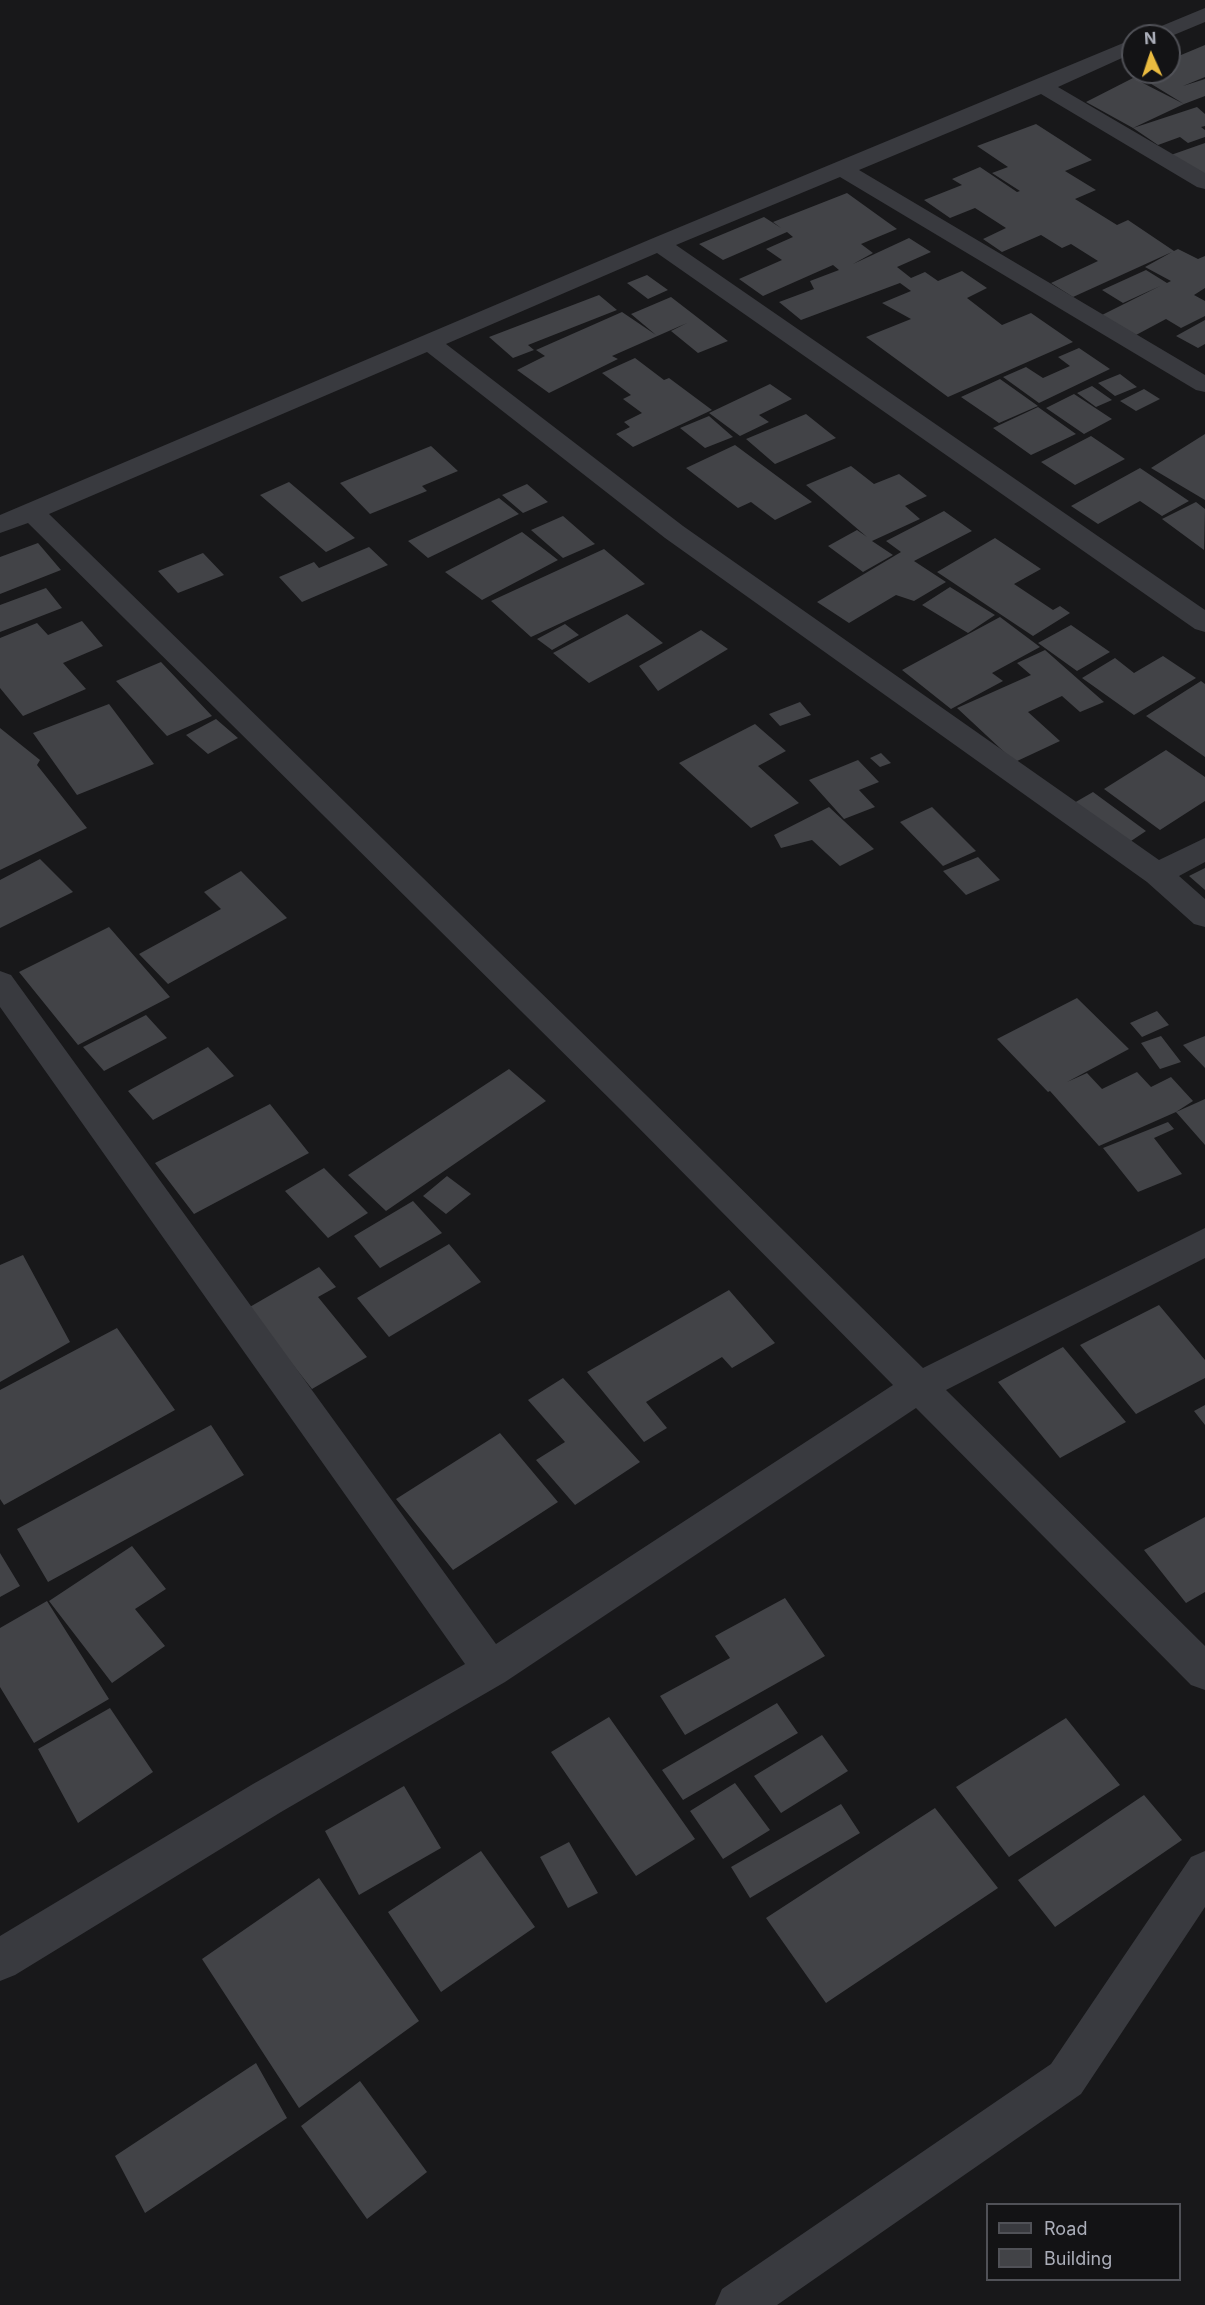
<!DOCTYPE html>
<html>
<head>
<meta charset="utf-8">
<style>
	body { margin:0 }
	#map { position:relative; width:1205px; height:2305px; overflow:hidden; background:#18181a; font-family:Inter,sans-serif }
	canvas { display:block }
	.legend { position:absolute; left:986px; top:2203px; width:195px; height:78px; box-sizing:border-box; background:#131315; border:2px solid #505157; margin:0; padding:8px 10px; list-style:none; font-size:18px; color:#abaeb9 }
	.legend li { display:flex; align-items:center; gap:12px; height:30px }
	.legend b { width:30px; border:2px solid #505157 }
	.north { position:absolute; left:1121px; top:24px; width:60px; height:60px; box-sizing:border-box; background:#131315; border:2px solid #505157; border-radius:50%; rotate:357deg; font-size:16px; font-weight:700; line-height:24px; text-align:center; color:#abaeb9 }
	.north::after { content:''; display:block; margin:auto; width:21px; height:27px; background:#eabb40; clip-path:polygon(50% 0,100% 100%,50% 72%,0 100%) }
</style>
</head>
<body>
<div id="map">
<canvas width="1205" height="2305"></canvas>
<ul class="legend">
<li><b style="height:8px;background:#393a3f"></b>Road</li>
<li><b style="height:16px;background:#424347"></b>Building</li>
</ul>
<div class="north">N</div>
</div>
<script>
const c = document.querySelector('canvas').getContext('2d');
c.lineJoin = 'round';
function fillPath(path, color) {
  c.fillStyle = color;
  c.fill(path, 'evenodd');
}
function poly(rows) {
  const path = new Path2D();
  for (const r of rows) {
    path.moveTo(r[0], r[1]);
    for (let i = 2; i < r.length; i += 2) path.lineTo(r[i], r[i + 1]);
  }
  return path;
}
const building = poly([
	[1205,45,1205,77,1183,86,1205,79,1205,96,1184,104,1135,74,1140,72,1169,72,1169,60],
	[1133,78,1184,104,1133,128,1086,102],
	[1197,107,1205,114,1205,126,1201,127,1205,130,1205,137,1188,143,1180,137,1158,145,1133,128],
	[1036,124,1092,160,1065,171,1096,190,1075,199,1117,225,1128,220,1174,251,1178,249,1198,259,1205,256,1205,288,1194,295,1205,301,1205,316,1181,328,1166,319,1136,335,1102,315,1160,286,1123,303,1102,290,1146,270,1167,283,1171,281,1145,267,1172,252,1073,297,1051,283,1098,261,1071,244,1062,248,1041,235,1002,252,983,239,1006,228,975,208,950,218,924,200,962,185,952,179,980,167,1017,192,1020,191,992,173,1008,167,977,146],
	[1205,143,1205,174,1168,156],
	[847,193,897,229,861,244,873,253,853,264,909,238,931,252,897,267,911,278,925,272,938,281,962,271,987,288,967,298,1002,325,1031,313,1073,342,948,397,866,337,911,319,882,303,911,291,900,283,801,320,779,302,814,289,810,281,839,270,833,265,763,296,739,279,782,260,766,249,793,237,787,232,723,260,699,244,764,217,781,228,773,222],
	[647,275,668,290,648,299,627,283],
	[599,295,617,310,528,345,534,350,513,358,489,337],
	[671,297,728,341,698,353,671,331,687,323,612,356,618,359,549,393,517,370,545,356,536,350,622,312,656,335,631,314],
	[1205,320,1205,344,1198,348,1176,336],
	[1079,348,1110,369,1039,403,1003,377,1026,367,1043,378,1070,366,1058,357],
	[635,358,664,380,669,378,712,410,633,447,616,434,630,427,624,422,642,413,623,399,631,395,602,373],
	[1120,374,1137,387,1115,396,1098,383],
	[1000,379,1038,406,999,423,961,397],
	[770,384,792,399,759,415,769,422,740,436,709,413],
	[1092,386,1112,400,1096,407,1077,393],
	[1144,389,1160,399,1136,411,1120,401],
	[1074,394,1112,419,1084,434,1046,408],
	[1038,407,1076,434,1031,455,993,428],
	[806,414,836,438,775,464,746,439],
	[709,416,733,437,705,448,680,428],
	[1205,434,1205,500,1151,468],
	[1091,436,1125,459,1075,485,1041,462],
	[735,445,812,502,775,520,751,502,738,508,686,468],
	[431,446,458,471,422,486,427,491,370,514,340,483],
	[851,466,874,484,899,474,927,496,905,506,920,519,872,541,893,555,863,572,828,546,857,530,867,537,806,485],
	[1140,468,1189,501,1162,516,1140,501,1098,524,1071,506],
	[289,482,355,538,326,552,260,495],
	[527,484,548,502,523,513,502,495],
	[499,498,519,514,428,558,408,541],
	[1196,502,1205,509,1204,550,1162,519],
	[944,511,972,531,914,561,946,582,914,601,896,595,849,623,817,602,901,552,886,541],
	[563,516,595,544,563,558,531,530],
	[522,532,558,560,482,600,445,572],
	[995,538,1041,569,1014,584,1053,610,1060,606,1070,613,1033,636,937,572],
	[38,543,61,570,0,594,0,557],
	[369,547,388,565,302,602,279,577,314,562,319,568],
	[604,549,645,584,531,637,491,601],
	[203,553,224,575,178,593,158,571],
	[950,587,995,615,968,633,922,605],
	[46,588,62,608,0,632,0,605],
	[627,614,663,643,589,683,553,653],
	[1000,617,1040,647,992,673,1003,681,951,709,902,670],
	[82,621,103,646,63,663,86,689,23,716,0,688,0,638,37,623,48,635],
	[565,624,579,635,552,650,537,639],
	[1071,625,1110,652,1077,671,1038,643],
	[701,630,728,649,658,691,639,666],
	[1045,650,1104,702,1080,712,1062,696,1028,712,1060,741,1015,762,957,708,1031,675,1017,663],
	[1163,656,1196,678,1134,715,1082,678,1115,658,1134,673],
	[161,662,212,716,167,736,116,681],
	[1201,681,1205,684,1205,757,1146,716],
	[800,702,811,715,780,726,769,714],
	[109,704,154,764,77,795,33,733],
	[216,719,238,738,208,754,186,735],
	[755,724,786,751,758,766,799,803,751,828,679,763],
	[0,728,40,760,37,765,87,828,0,870],
	[1166,750,1205,777,1205,801,1160,830,1104,789],
	[881,753,891,763,880,767,870,758],
	[858,760,879,782,859,790,875,807,844,819,809,780],
	[1093,792,1146,831,1128,843,1074,803],
	[829,807,874,849,840,866,812,840,781,848,774,835],
	[932,807,976,851,943,866,900,822],
	[978,857,1000,880,966,895,943,871],
	[40,859,73,892,0,928,0,880],
	[1205,868,1205,890,1189,876],
	[241,871,287,918,168,984,139,954,221,909,204,892],
	[109,927,170,997,78,1045,19,972],
	[1077,998,1129,1049,1067,1082,1087,1073,1102,1089,1137,1072,1151,1087,1171,1077,1193,1101,1176,1112,1205,1099,1205,1145,1176,1112,1099,1146,1050,1091,1048,1092,997,1039],
	[1157,1011,1169,1025,1142,1037,1130,1023],
	[146,1015,167,1038,104,1071,83,1047],
	[1161,1036,1181,1062,1160,1069,1141,1043],
	[1205,1036,1205,1068,1183,1045],
	[208,1047,234,1076,153,1120,128,1091],
	[509,1069,546,1101,386,1211,348,1175],
	[270,1104,309,1153,194,1214,155,1163],
	[1168,1122,1174,1129,1154,1138,1182,1174,1138,1192,1103,1148],
	[324,1168,368,1213,328,1238,285,1191],
	[447,1176,471,1194,446,1214,423,1196],
	[413,1201,442,1233,380,1268,354,1236],
	[449,1244,481,1282,389,1337,357,1298],
	[23,1255,70,1342,0,1382,0,1265],
	[319,1267,336,1287,318,1297,367,1357,312,1389,248,1308],
	[729,1290,775,1343,732,1368,722,1357,646,1402,667,1428,644,1442,587,1372],
	[1159,1305,1205,1360,1205,1378,1136,1414,1080,1345],
	[117,1328,175,1410,4,1505,0,1499,0,1390],
	[1063,1347,1126,1422,1060,1458,998,1382],
	[563,1378,640,1462,575,1505,536,1460,565,1442,528,1400],
	[1205,1405,1205,1425,1194,1411],
	[211,1425,244,1475,48,1582,17,1529],
	[500,1433,558,1502,453,1570,396,1499],
	[1205,1517,1205,1592,1186,1603,1144,1550],
	[132,1546,166,1589,135,1609,165,1646,112,1683,49,1601],
	[0,1553,20,1586,0,1597],
	[785,1598,825,1656,685,1735,660,1696,730,1658,715,1636],
	[47,1601,109,1699,34,1743,0,1687,0,1628],
	[777,1703,798,1733,683,1800,662,1770],
	[110,1708,153,1772,78,1823,38,1749],
	[609,1717,695,1839,636,1876,551,1752],
	[1066,1718,1120,1785,1009,1857,956,1787],
	[822,1735,848,1771,781,1813,754,1776],
	[735,1783,770,1830,723,1859,690,1811],
	[404,1786,441,1848,359,1895,325,1831],
	[1144,1795,1182,1840,1055,1927,1018,1880],
	[841,1804,860,1833,750,1898,731,1867],
	[935,1808,998,1888,826,2003,766,1918],
	[569,1842,598,1893,568,1908,540,1857],
	[481,1851,535,1927,441,1992,388,1912],
	[319,1878,419,2021,299,2108,202,1959],
	[256,2063,287,2118,145,2213,115,2156],
	[360,2081,427,2172,367,2219,301,2126]
]);
const minor = poly([
	[1205,8,1205,22,1169,37,1144,36,1147,32,1205,8],
	[1133,39,1133,53,1058,87,1205,173,1205,189,1197,187,1041,94,859,170,1205,375,1205,392,1196,390,840,177,676,245,1205,610,1205,632,1195,629,657,253,446,344,683,526,1159,860,1205,838,1205,862,1179,876,1205,899,1205,927,1194,924,1147,882,665,538,427,352,49,514,645,1094,923,1368,1205,1228,1205,1258,946,1390,1205,1646,1205,1690,1191,1685,916,1408,505,1682,281,1812,15,1975,0,1981,0,1936,253,1784,465,1664,0,1007,0,971,11,975,496,1644,893,1385,623,1112,28,523,0,533,0,515,651,239,1133,39],
	[1205,1851,1205,1907,1081,2094,777,2305,715,2305,722,2289,1051,2064,1191,1857,1205,1851]
]);
fillPath(building, '#424347');
fillPath(minor, '#393a3f');
</script>
</body>
</html>
